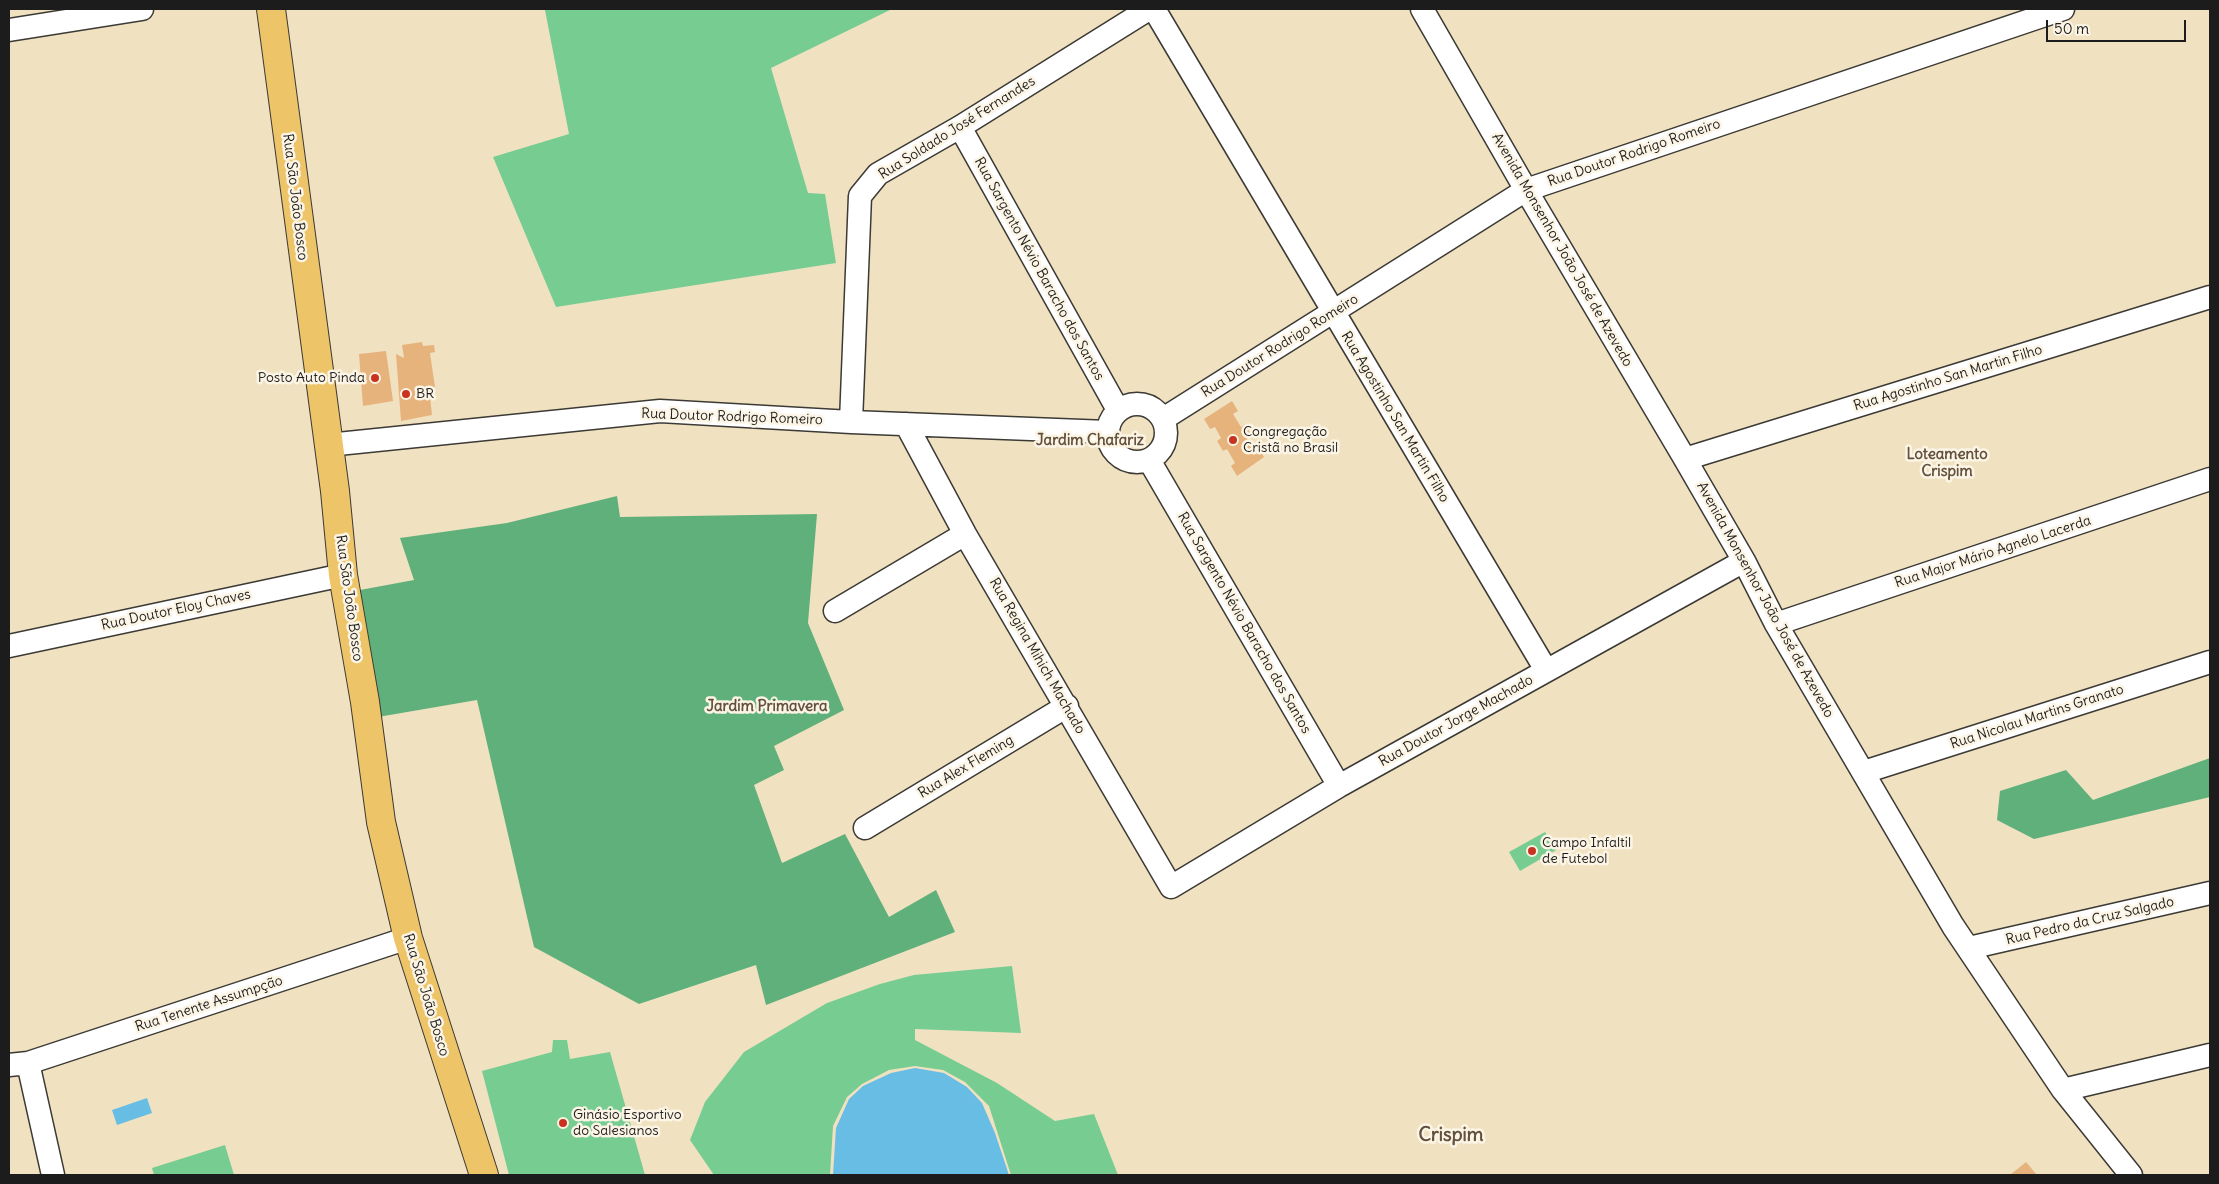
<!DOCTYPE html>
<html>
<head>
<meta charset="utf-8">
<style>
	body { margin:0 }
	#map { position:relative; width:2219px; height:1184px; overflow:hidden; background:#f0e1c1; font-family:Delius,sans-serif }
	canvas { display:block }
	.frame { position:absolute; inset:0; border:10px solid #1c1c1c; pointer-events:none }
	.scale { position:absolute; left:2046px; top:20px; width:140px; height:22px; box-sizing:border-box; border:2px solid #1c1c1c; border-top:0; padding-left:6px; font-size:15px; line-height:18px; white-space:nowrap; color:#1c1c1c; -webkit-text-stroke:4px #fcf5e5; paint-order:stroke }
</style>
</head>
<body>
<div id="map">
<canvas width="2219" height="1184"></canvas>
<div class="frame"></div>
<div class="scale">50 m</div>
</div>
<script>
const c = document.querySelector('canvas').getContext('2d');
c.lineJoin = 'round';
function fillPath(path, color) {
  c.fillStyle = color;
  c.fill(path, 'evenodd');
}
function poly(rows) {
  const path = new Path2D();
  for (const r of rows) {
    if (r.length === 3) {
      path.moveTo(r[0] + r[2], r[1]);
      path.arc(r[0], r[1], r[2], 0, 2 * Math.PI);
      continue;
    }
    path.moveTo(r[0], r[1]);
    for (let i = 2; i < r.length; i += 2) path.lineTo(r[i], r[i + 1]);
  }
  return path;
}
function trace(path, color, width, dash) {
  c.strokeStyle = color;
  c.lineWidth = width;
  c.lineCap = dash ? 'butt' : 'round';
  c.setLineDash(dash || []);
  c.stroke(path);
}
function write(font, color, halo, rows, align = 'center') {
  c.font = font + ' Delius,sans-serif';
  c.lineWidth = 5;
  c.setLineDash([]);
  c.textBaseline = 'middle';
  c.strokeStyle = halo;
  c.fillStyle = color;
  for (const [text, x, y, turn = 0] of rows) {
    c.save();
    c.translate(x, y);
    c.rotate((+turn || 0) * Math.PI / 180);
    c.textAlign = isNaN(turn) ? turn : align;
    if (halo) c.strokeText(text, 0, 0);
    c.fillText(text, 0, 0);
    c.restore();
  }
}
const green = poly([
	[549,9,892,9,771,68,808,193,825,194,836,263,556,307,493,157,569,134,545,10],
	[1545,832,1556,850,1520,871,1509,852],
	[1012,966,1021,1033,915,1029,915,1040,997,1083,1055,1121,1094,1114,1118,1175,1011,1175,989,1106,965,1082,943,1070,915,1066,889,1070,862,1084,847,1097,833,1126,830,1175,714,1175,690,1140,705,1102,744,1052,827,1003,880,984,914,975],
	[553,1040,567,1040,570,1059,610,1052,645,1175,509,1175,482,1071,552,1052],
	[225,1145,234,1175,154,1175,152,1168]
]);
const forest = poly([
	[617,496,620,517,817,514,808,623,844,710,774,746,784,770,754,785,782,863,845,834,889,917,936,890,955,932,766,1005,756,965,639,1004,534,947,477,700,378,717,360,590,414,580,400,538,507,523],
	[2210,758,2210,797,2034,839,1997,820,2000,791,2066,770,2093,800]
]);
const water = poly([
	[915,1068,944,1073,967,1087,982,1103,995,1133,1009,1175,833,1175,836,1128,849,1099,863,1086,891,1073],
	[147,1098,152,1113,117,1125,112,1110]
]);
const building = poly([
	[422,342,423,346,434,345,435,352,430,353,435,387,429,388,432,415,401,421,396,354,404,358,402,345],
	[386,351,393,401,363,406,359,354],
	[1232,401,1238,411,1233,414,1241,427,1245,424,1250,433,1246,437,1254,451,1259,448,1264,457,1237,476,1231,466,1235,463,1227,449,1223,451,1217,441,1221,438,1215,427,1210,429,1204,419],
	[2026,1162,2037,1175,2010,1175]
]);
const minor = poly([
	[1154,9,1546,670],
	[1422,9,1526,190,1685,459,1744,561,1776,624,1953,926,2063,1090,2131,1175],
	[9,30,142,9],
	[960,127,1118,410],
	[1137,433,29],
	[1163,419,1526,190,2063,9],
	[851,422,860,196,878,174,960,127,1149,9],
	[906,424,965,534,1171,887,1339,786,1744,561],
	[328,445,660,411,851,422,1108,432],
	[1685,459,2210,297],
	[1149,460,1339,786],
	[835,611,965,534],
	[1776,624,2210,479],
	[9,646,343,575],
	[1864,772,2210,662],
	[865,828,1067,706],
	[1969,948,2210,893],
	[28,1063,53,1175],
	[9,1065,28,1063,408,938],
	[2063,1090,2210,1055]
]);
const major = poly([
	[271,9,335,491,343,575,365,702,381,822,408,938,484,1175]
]);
const markers = [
	[375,378,5,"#c8321e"],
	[406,394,5,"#c8321e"],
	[1233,440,5,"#c8321e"],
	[1532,851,5,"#c8321e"],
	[563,1123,5,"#c8321e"]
];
const streetNames = [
	["Rua Soldado José Fernandes",957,128,-32],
	["Rua Doutor Rodrigo Romeiro",1634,153,-19],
	["Rua São João Bosco",295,197,83],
	["Avenida Monsenhor João José de Azevedo",1562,250,60],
	["Rua Sargento Névio Baracho dos Santos",1039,269,61],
	["Rua Doutor Rodrigo Romeiro",1280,346,-32],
	["Rua Agostinho San Martin Filho",1948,378,-17],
	["Rua Doutor Rodrigo Romeiro",732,417,2],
	["Rua Agostinho San Martin Filho",1395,417,59],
	["Rua Major Mário Agnelo Lacerda",1993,552,-18],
	["Rua São João Bosco",349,598,82],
	["Avenida Monsenhor João José de Azevedo",1765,600,61],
	["Rua Doutor Eloy Chaves",176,610,-12],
	["Rua Sargento Névio Baracho dos Santos",1244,623,60],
	["Rua Regina Mihich Machado",1037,656,60],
	["Rua Nicolau Martins Granato",2037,717,-18],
	["Rua Doutor Jorge Machado",1456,721,-29],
	["Rua Alex Fleming",966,767,-31],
	["Rua Pedro da Cruz Salgado",2090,921,-13],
	["Rua São João Bosco",426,995,73],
	["Rua Tenente Assumpção",209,1004,-18]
];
const poiNames = [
	["Posto Auto Pinda",365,378,"right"],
	["BR",416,394],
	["Congregação",1243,432],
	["Cristã no Brasil",1243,448],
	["Campo Infaltil",1542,843],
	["de Futebol",1542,859],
	["Ginásio Esportivo",573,1115],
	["do Salesianos",573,1131]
];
const neighbourhoodNames = [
	["Jardim Chafariz",1090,441],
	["Loteamento",1947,455],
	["Crispim",1947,472],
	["Jardim Primavera",767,707]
];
const districtNames = [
	["Crispim",1451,1136]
];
fillPath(green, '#76cc91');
fillPath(forest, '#60b07b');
fillPath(water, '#68bde4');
fillPath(building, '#e7b37d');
trace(minor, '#3c3a35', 25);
trace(major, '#3c3a35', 30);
trace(minor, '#fff', 22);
trace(major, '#eec469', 28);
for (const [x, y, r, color] of markers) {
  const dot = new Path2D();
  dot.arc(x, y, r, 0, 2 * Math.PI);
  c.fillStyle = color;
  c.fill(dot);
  trace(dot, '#fcf5e5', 2);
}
write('14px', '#1c1c1c', '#fcf5e5', streetNames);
write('14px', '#1c1c1c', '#fcf5e5', poiNames, 'left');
write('bold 15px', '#63513e', '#fcf5e5', neighbourhoodNames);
write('bold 19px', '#63513e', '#fcf5e5', districtNames);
</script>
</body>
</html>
